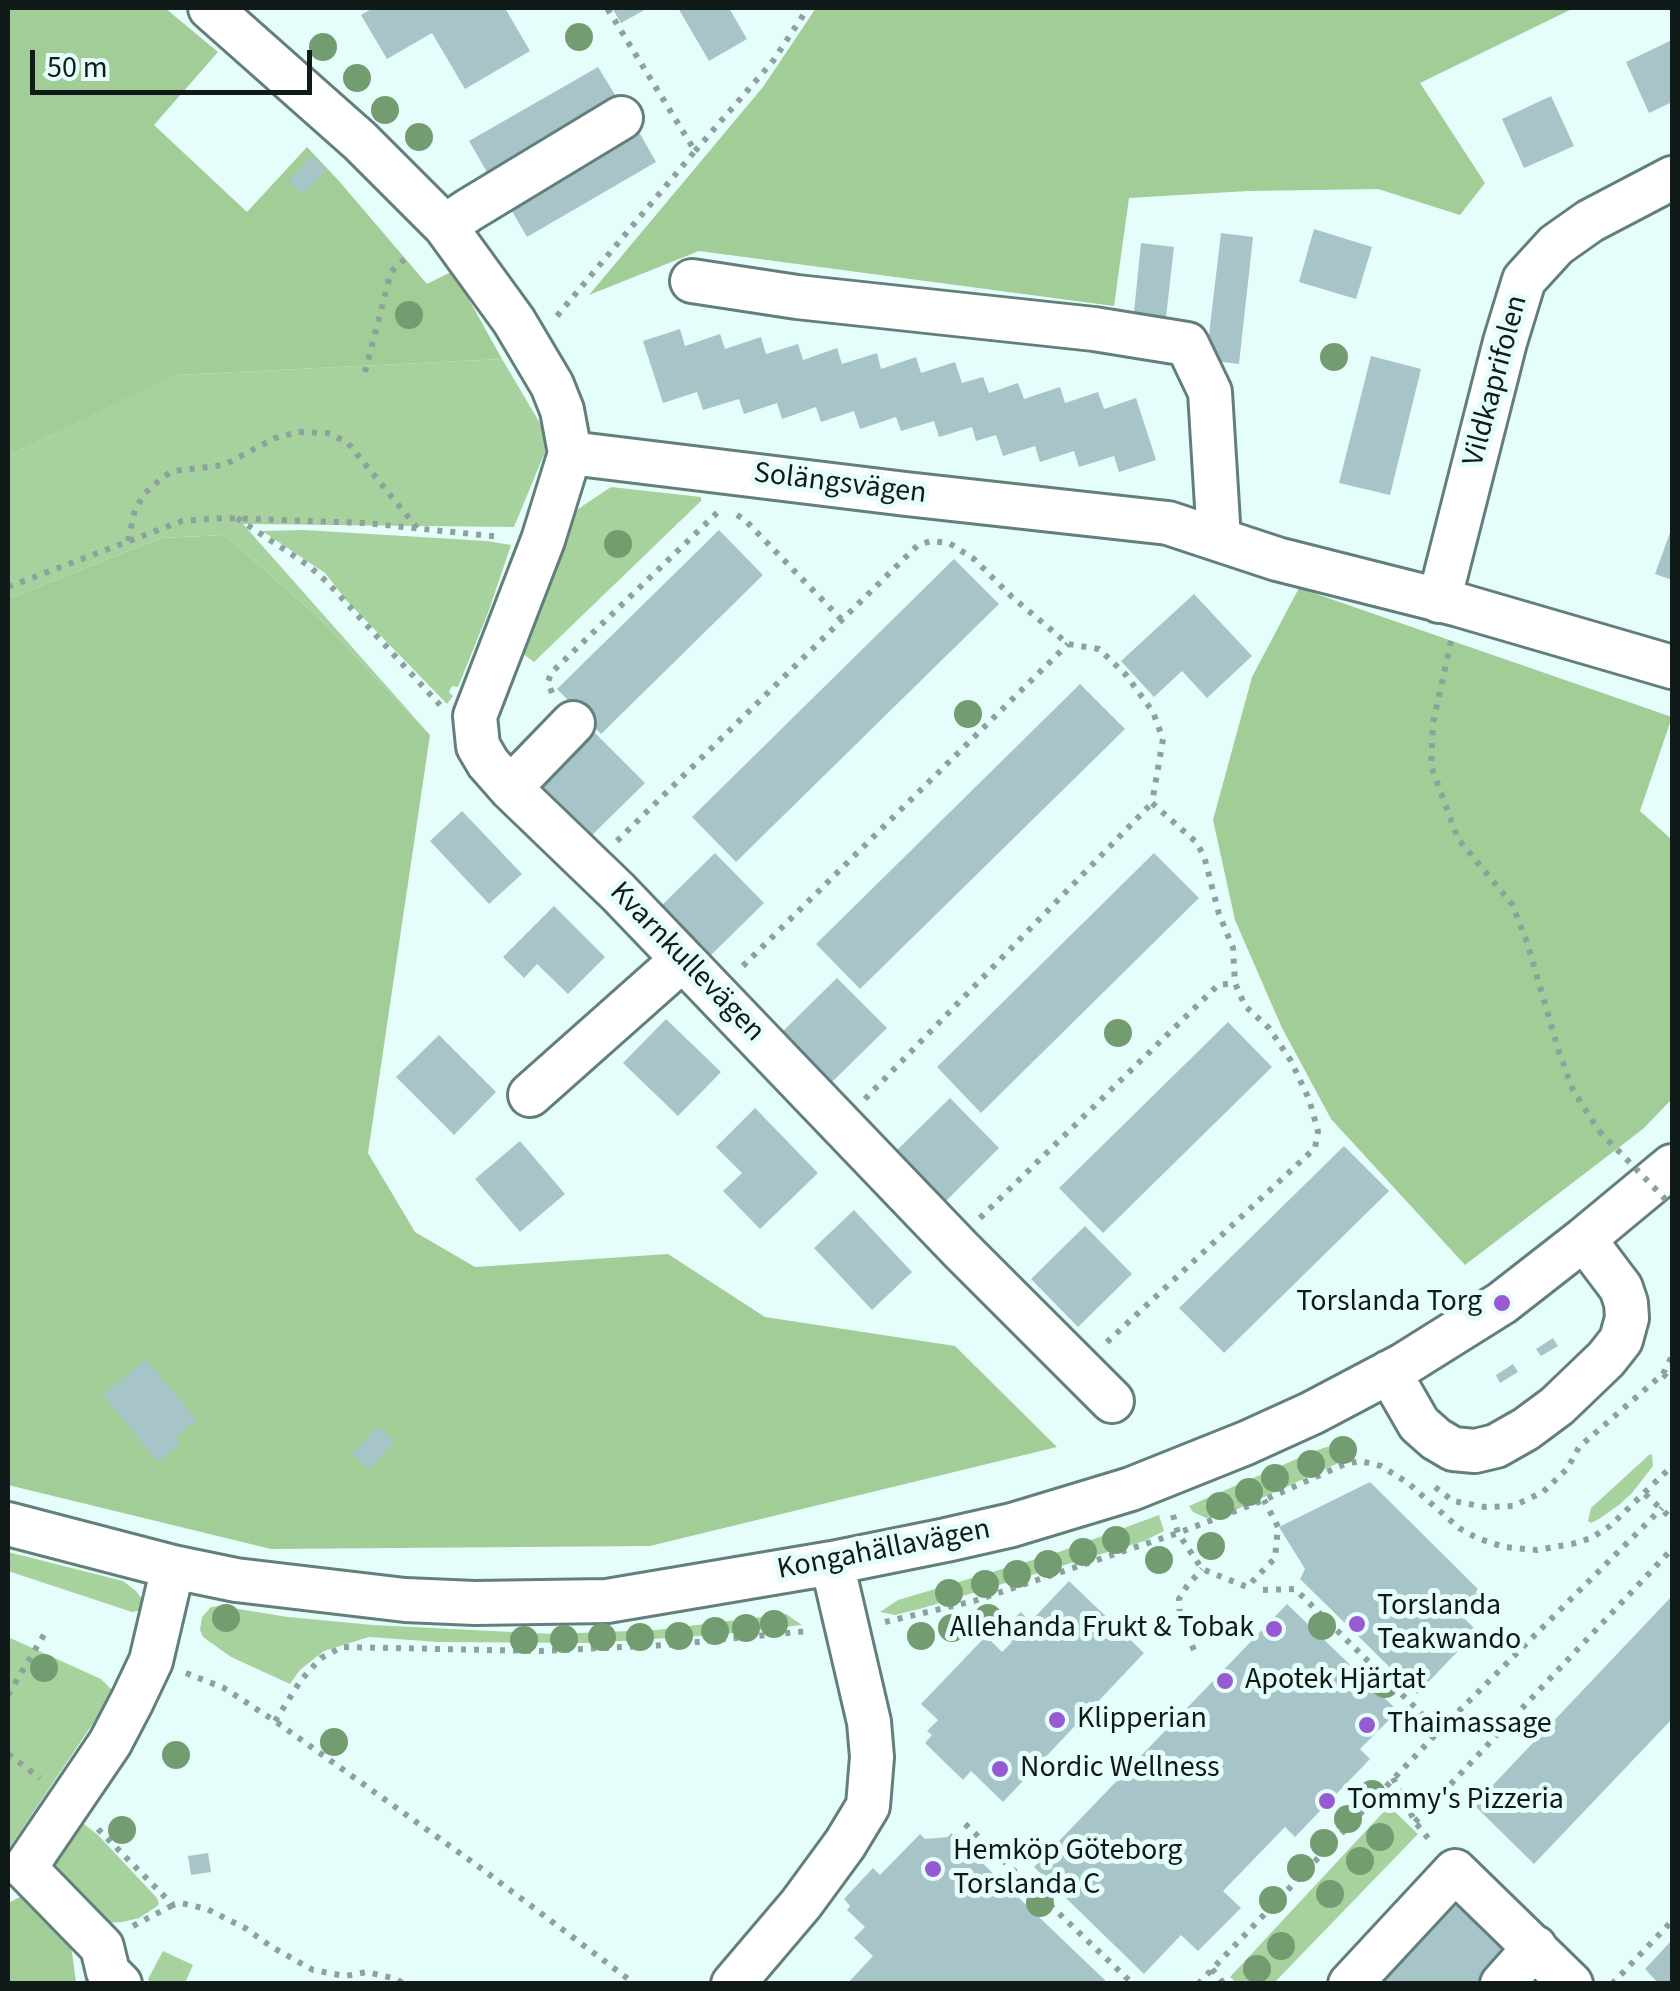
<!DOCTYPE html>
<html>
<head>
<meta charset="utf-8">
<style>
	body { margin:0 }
	#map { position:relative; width:1680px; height:1991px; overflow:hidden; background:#e6fefb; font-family:"Source Sans 3",sans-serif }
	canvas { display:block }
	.frame { position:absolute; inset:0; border:10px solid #101a19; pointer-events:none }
	.scale { position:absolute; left:30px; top:50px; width:282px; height:45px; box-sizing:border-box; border:5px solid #101a19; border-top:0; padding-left:12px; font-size:30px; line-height:35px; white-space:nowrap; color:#101a19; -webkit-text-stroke:8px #e6fefb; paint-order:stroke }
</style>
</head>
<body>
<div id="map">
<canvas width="1680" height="1991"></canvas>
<div class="frame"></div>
<div class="scale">50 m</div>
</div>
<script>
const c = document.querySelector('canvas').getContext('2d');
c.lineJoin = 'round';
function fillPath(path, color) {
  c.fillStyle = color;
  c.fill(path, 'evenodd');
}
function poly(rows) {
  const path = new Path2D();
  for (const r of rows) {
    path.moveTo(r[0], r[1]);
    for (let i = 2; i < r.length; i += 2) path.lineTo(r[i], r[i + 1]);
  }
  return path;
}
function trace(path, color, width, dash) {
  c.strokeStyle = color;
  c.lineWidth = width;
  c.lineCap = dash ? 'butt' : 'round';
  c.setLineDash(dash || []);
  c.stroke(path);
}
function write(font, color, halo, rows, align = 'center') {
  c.font = font + ' "Source Sans 3",sans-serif';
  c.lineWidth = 10;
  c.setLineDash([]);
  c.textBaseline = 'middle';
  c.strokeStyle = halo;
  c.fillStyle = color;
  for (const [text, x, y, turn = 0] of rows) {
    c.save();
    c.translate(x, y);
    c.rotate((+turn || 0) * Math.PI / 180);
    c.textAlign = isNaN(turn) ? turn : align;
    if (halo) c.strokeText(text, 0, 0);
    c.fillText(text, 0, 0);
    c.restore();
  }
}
const green = poly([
	[502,359,550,440,514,527,243,524,430,735,318,617,225,535,161,538,8,599,8,456,174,375],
	[611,487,701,497,701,501,534,662,522,653,575,511],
	[304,530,487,541,511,545,488,613,458,687,452,686,449,692,453,696,447,704,347,601,325,573,262,531],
	[1345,1443,1357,1447,1345,1460,1220,1517,1206,1518,1193,1512,1189,1506,1301,1457,1323,1448],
	[1650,1454,1652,1455,1653,1466,1632,1493,1619,1505,1599,1519,1591,1523,1588,1521,1591,1508],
	[1159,1515,1164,1531,1144,1541,923,1608,895,1615,880,1612,898,1600,1056,1553],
	[8,1552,123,1581,136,1591,143,1600,143,1606,141,1610,132,1612,8,1571],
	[220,1606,288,1617,373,1625,552,1634,656,1630,786,1614,802,1625,715,1635,591,1643,438,1642,369,1637,324,1651,300,1670,290,1684,231,1657,203,1637,200,1630,202,1617,211,1607],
	[8,1637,101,1679,114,1692,8,1850],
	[1389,1806,1418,1834,1274,1983,1237,1983,1230,1977],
	[74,1816,98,1835,157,1898,159,1904,156,1907,139,1918,123,1922,101,1923,51,1874,52,1844],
	[163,1951,193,1965,185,1983,150,1983,148,1979]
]);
const forest = poly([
	[8,8,165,8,218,52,154,125,247,212,307,147,339,181,427,284,453,271,502,359,175,375,8,456],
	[816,8,1574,8,1420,83,1485,183,1460,215,1378,189,1248,191,1129,198,1114,306,699,251,589,295,763,87],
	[225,535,318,617,430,735,368,1153,415,1232,475,1267,668,1254,765,1317,955,1346,1057,1447,650,1546,271,1549,8,1485,8,599,161,538],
	[1299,588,1672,717,1640,811,1672,840,1672,1099,1643,1129,1465,1265,1331,1119,1282,1028,1235,920,1213,820,1252,677],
	[32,1891,70,1938,76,1982,96,1979,98,1983,8,1983,8,1903]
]);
const building = poly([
	[373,8,505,8,530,51,465,89,432,33,387,59,361,15],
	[612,8,648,8,621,23],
	[678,8,729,8,747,39,709,61],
	[1672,40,1672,102,1649,113,1626,62],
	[598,67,617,98,488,174,469,141],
	[1551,96,1574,146,1524,168,1502,119],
	[639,132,656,162,527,237,509,206],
	[312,155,326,170,303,194,289,181],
	[1314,229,1372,247,1356,299,1299,282],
	[1221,233,1253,237,1239,364,1206,360],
	[1141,243,1174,247,1165,326,1133,322],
	[680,329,685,346,720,334,725,349,761,337,766,354,798,344,803,360,837,348,842,364,877,353,881,369,916,357,921,373,955,362,962,383,983,377,989,393,1018,383,1024,399,1060,387,1065,403,1098,392,1104,409,1136,398,1156,460,1119,472,1114,456,1079,467,1074,451,1040,462,1035,446,1003,456,996,435,976,441,972,427,939,437,934,421,901,431,896,417,860,429,854,411,821,422,816,407,782,419,777,403,744,414,739,399,703,410,697,392,663,403,643,341],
	[1371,356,1421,369,1390,495,1339,483],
	[1672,527,1672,580,1655,574],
	[719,530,763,575,601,734,557,689],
	[954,559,999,604,736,862,692,817],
	[1194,594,1252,656,1207,698,1182,671,1154,697,1121,661],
	[1080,684,1125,729,860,989,816,944],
	[595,733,645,783,589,838,540,788],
	[462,811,522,874,489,904,430,841],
	[715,853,764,903,708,958,659,908],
	[1154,853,1199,898,981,1113,937,1067],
	[554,906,605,957,568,994,537,964,524,978,503,957],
	[837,978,887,1028,831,1083,781,1033],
	[666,1019,721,1072,678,1116,623,1063],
	[1228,1022,1272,1067,1103,1233,1059,1188],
	[439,1035,496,1092,454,1135,396,1077],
	[950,1098,999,1148,944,1203,894,1153],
	[755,1108,818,1173,760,1229,723,1191,742,1173,716,1147],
	[520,1141,565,1194,520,1232,475,1179],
	[1344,1146,1389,1191,1224,1353,1179,1308],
	[854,1210,912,1272,872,1310,814,1248],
	[1085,1226,1132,1274,1078,1327,1031,1279],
	[1553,1338,1558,1346,1541,1356,1536,1349],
	[146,1359,197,1420,175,1438,180,1443,158,1462,103,1395],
	[1513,1364,1518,1372,1500,1383,1496,1375],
	[378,1426,394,1442,369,1469,352,1454],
	[1370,1482,1486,1597,1464,1618,1477,1631,1417,1694,1300,1579,1305,1569,1279,1527],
	[1069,1581,1144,1653,1003,1802,971,1771,963,1780,925,1743,932,1735,927,1731,938,1720,921,1704,986,1636,1002,1652,1012,1642,1001,1632,1021,1612,1030,1622],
	[1672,1596,1672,1719,1534,1864,1474,1805],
	[1287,1604,1398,1711,1360,1749,1370,1759,1295,1837,1285,1827,1223,1891,1241,1908,1198,1951,1181,1935,1144,1974,1034,1867],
	[951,1833,1109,1984,847,1984,873,1956,854,1938,865,1927,847,1910,850,1906,844,1899,873,1868,880,1875,920,1834,925,1839,948,1837],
	[208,1853,211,1872,191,1875,188,1856],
	[1457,1902,1508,1951,1477,1984,1380,1984],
	[1672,1940,1672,1984,1659,1984,1645,1969]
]);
const path = poly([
	[695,151,773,61,808,8],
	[557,316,695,151,607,8],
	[365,372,391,272,408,256],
	[737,515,745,520,842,620],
	[237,518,309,566,327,582,440,705],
	[128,541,135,510,144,494,162,478,173,471,224,465,275,438,299,432,327,433,347,442,418,529],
	[8,587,182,521,224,518,365,523,501,537],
	[1451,641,1433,723,1431,766,1458,839,1512,904,1527,942,1559,1052,1573,1090,1599,1131],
	[552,693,548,682,551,673,721,509],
	[617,841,918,545,931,541,949,543,974,559,1012,597,1068,644,1099,649,1126,675,1153,712,1163,739,1152,803,1196,842,1204,856,1219,914,1233,948,1235,983,1245,1006,1269,1028,1291,1061,1309,1099,1318,1131,1315,1148,1106,1343],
	[743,966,1068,644],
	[865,1099,1152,803],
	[980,1218,1218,985,1235,983],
	[1663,1374,1672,1356],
	[1435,1487,1453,1501,1485,1507,1513,1506,1543,1492,1567,1469,1579,1447,1663,1374,1672,1381],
	[1645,1494,1672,1519],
	[1173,1515,1178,1533,1202,1569,1247,1587,1275,1558,1278,1527,1264,1500],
	[1263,1590,1295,1589,1438,1730],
	[885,1622,974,1601,1178,1533,1264,1500,1345,1464,1360,1461,1381,1466,1408,1483,1459,1528,1477,1538,1504,1547,1537,1550,1572,1544,1591,1538,1610,1526,1672,1466],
	[1194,1650,1180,1618,1179,1599,1187,1586,1202,1569],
	[186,1673,224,1688,275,1721,482,1869,635,1984],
	[8,1695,48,1628],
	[275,1721,301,1680,321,1658,342,1647,540,1651,666,1645,808,1631],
	[8,1754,40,1778],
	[1393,1778,1415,1822,1432,1843],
	[1415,1822,1672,1549],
	[965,1824,1133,1984],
	[98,1829,173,1905,181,1903,207,1909,245,1928,272,1947,313,1970,345,1976,367,1972,396,1979,404,1984],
	[133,1926,173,1905],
	[1212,1969,1224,1984],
	[1198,1984,1439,1731,1662,1508],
	[1612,1984,1672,1921]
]);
const minor = poly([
	[210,8,360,141,445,226,514,321,552,385,562,410,570,453,543,540,475,716,478,746,488,763,510,788,618,892,961,1250,1112,1401],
	[445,226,469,210,621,118],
	[692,281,797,297,1094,329,1187,344,1210,392,1219,539],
	[570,453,906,494,1168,523,1277,559,1459,605,1672,667],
	[1439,601,1505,342,1524,280,1556,245,1590,221,1672,178],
	[510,788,573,723],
	[530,1095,682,960],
	[1389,1372,1419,1424,1436,1439,1453,1449,1475,1451,1496,1446,1526,1429,1557,1406,1606,1359,1621,1340,1627,1318,1626,1303,1621,1288,1584,1239],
	[8,1524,173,1567,236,1580,405,1600,475,1603,607,1601,832,1563,946,1540,1012,1525,1131,1489,1246,1443,1312,1413,1403,1365,1502,1303,1584,1239,1672,1166],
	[120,1984,108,1972,102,1947,25,1868,110,1743,132,1701,151,1661,173,1567],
	[733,1984,801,1904,845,1844,868,1806,872,1757,869,1722,832,1563],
	[1350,1984,1455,1871,1571,1984],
	[1502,1984,1535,1947]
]);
const pathBridge = poly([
	[1599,1131,1672,1206]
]);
const trees = [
	[579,37],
	[323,47],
	[357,78],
	[385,110],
	[419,137],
	[409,315],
	[1334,357],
	[618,544],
	[968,714],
	[1118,1033],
	[1343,1450],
	[1311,1464],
	[1275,1478],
	[1249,1492],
	[1220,1506],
	[1116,1540],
	[1211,1546],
	[1083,1552],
	[1159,1560],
	[1048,1564],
	[1017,1574],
	[985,1584],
	[949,1593],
	[226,1618],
	[988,1618],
	[774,1624],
	[1322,1626],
	[746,1628],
	[952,1628],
	[715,1631],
	[679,1636],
	[921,1636],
	[602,1637],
	[640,1637],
	[564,1639],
	[524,1640],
	[44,1668],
	[1385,1684],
	[334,1742],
	[176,1755],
	[1372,1794],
	[1348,1819],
	[122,1830],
	[1380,1837],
	[1324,1843],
	[1360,1861],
	[1301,1868],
	[1330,1894],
	[1273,1900],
	[1040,1903],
	[1281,1946],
	[1257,1969]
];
const markers = [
	[1502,1303,10,"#965bd3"],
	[1357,1624,10,"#965bd3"],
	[1274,1629,10,"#965bd3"],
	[1225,1681,10,"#965bd3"],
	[1057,1720,10,"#965bd3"],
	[1367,1725,10,"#965bd3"],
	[1000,1769,10,"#965bd3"],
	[1327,1801,10,"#965bd3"],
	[933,1869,10,"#965bd3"]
];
const streetNames = [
	["Vildkaprifolen",1497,381,-75],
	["Solängsvägen",840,485,7],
	["Kvarnkullevägen",686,963,46],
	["Kongahällavägen",884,1551,-11]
];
const poiNames = [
	["Torslanda Torg",1482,1303,"right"],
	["Torslanda",1377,1607],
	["Teakwando",1377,1641],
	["Allehanda Frukt & Tobak",1254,1629,"right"],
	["Apotek Hjärtat",1245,1681],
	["Klipperian",1077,1720],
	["Thaimassage",1387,1725],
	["Nordic Wellness",1020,1769],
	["Tommy's Pizzeria",1347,1801],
	["Hemköp Göteborg",953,1852],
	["Torslanda C",953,1886]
];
fillPath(green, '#a8d29d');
fillPath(forest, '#a2cd97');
fillPath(building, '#a7c4c9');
trace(minor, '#637f7b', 48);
trace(path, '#8ea19e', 6, [5, 8]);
trace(minor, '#fff', 42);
trace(pathBridge, '#8ea19e', 6, [5, 8]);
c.fillStyle = '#739d71';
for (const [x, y] of trees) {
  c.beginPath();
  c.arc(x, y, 14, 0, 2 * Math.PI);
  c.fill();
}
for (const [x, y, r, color] of markers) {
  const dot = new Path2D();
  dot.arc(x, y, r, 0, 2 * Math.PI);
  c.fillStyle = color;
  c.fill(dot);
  trace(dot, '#e6fefb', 4);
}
write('30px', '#101a19', '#e6fefb', streetNames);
write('30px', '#101a19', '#e6fefb', poiNames, 'left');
</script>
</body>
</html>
